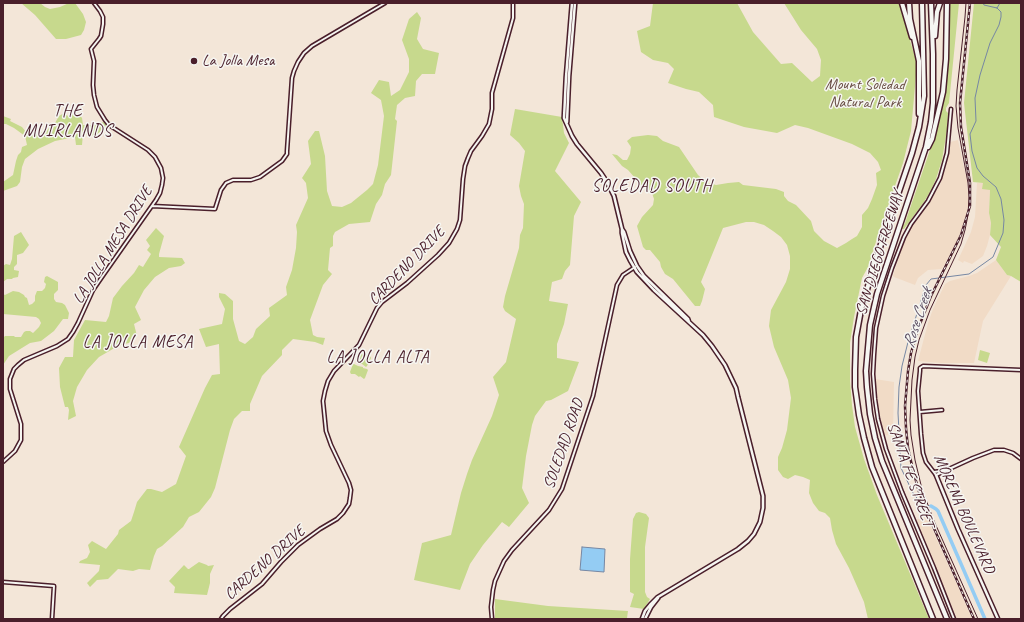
<!DOCTYPE html>
<html>
<head>
<meta charset="utf-8">
<style>
	body { margin:0 }
	#map { position:relative; width:1024px; height:622px; overflow:hidden; background:#f3e6d8; font-family:Caveat,sans-serif }
	canvas { display:block }
	.frame { position:absolute; inset:0; border:4px solid #4a1f2b; pointer-events:none }
</style>
</head>
<body>
<div id="map">
<canvas width="1024" height="622"></canvas>
<div class="frame"></div>
</div>
<script>
const c = document.querySelector('canvas').getContext('2d');
c.lineJoin = 'round';
function fillPath(path, color) {
  c.fillStyle = color;
  c.fill(path, 'evenodd');
}
function poly(rows) {
  const path = new Path2D();
  for (const r of rows) {
    path.moveTo(r[0], r[1]);
    for (let i = 2; i < r.length; i += 2) path.lineTo(r[i], r[i + 1]);
  }
  return path;
}
function trace(path, color, width, dash) {
  c.strokeStyle = color;
  c.lineWidth = width;
  c.lineCap = dash ? 'butt' : 'round';
  c.setLineDash(dash || []);
  c.stroke(path);
}
function write(font, color, halo, rows, align = 'center') {
  c.font = font + ' Caveat,sans-serif';
  c.lineWidth = 3;
  c.setLineDash([]);
  c.textBaseline = 'middle';
  c.strokeStyle = halo;
  c.fillStyle = color;
  for (const [text, x, y, turn = 0] of rows) {
    c.save();
    c.translate(x, y);
    c.rotate((+turn || 0) * Math.PI / 180);
    c.textAlign = isNaN(turn) ? turn : align;
    if (halo) c.strokeText(text, 0, 0);
    c.fillText(text, 0, 0);
    c.restore();
  }
}
const built = poly([
	[958,140,967,181,968,196,968,206,964,223,957,241,942,269,928,270,918,278,915,285,894,277,893,276,906,235,930,201,940,185,946,166,950,142],
	[977,183,983,183,990,190,989,213,991,223,990,235,987,246,983,256,972,264,964,261,963,263,958,260,971,232,975,217],
	[996,260,1007,275,1011,276,983,321,974,363,941,363,918,361,928,323,933,309,945,284,950,281,969,276,977,273],
	[875,379,894,382,893,434,884,436,876,396],
	[926,516,958,587,972,619,957,619,916,520]
]);
const green = poly([
	[21,3,40,3,45,7,50,9,60,7,69,3,75,3,83,14,86,22,84,30,81,35,66,39,56,39,35,15],
	[653,3,737,3,753,32,781,64,792,63,812,82,820,76,821,60,817,49,801,30,784,3,899,3,917,64,911,131,903,163,880,229,868,267,862,278,854,317,850,343,850,381,852,405,855,427,864,459,877,495,929,619,868,619,864,602,849,568,836,544,832,530,830,518,825,513,819,511,813,503,809,493,810,480,803,477,795,475,788,479,783,477,778,470,778,457,782,448,787,430,791,398,788,380,774,347,769,326,771,310,786,282,790,269,790,256,787,245,781,237,773,231,764,225,754,222,746,222,723,228,701,282,705,289,702,301,700,306,695,306,673,279,665,274,661,267,660,262,650,250,646,250,643,247,637,226,642,217,653,205,654,199,652,193,645,187,638,184,635,178,628,170,622,166,612,154,617,155,623,160,627,160,630,154,631,147,627,141,632,137,648,135,657,136,663,141,679,147,698,175,706,182,716,185,728,183,739,182,743,185,776,189,784,192,784,196,788,201,796,205,811,221,814,231,824,241,837,248,846,243,852,239,857,236,862,227,862,215,868,208,872,199,877,185,876,173,881,170,878,162,870,153,852,144,808,128,795,125,777,133,744,127,714,117,713,105,699,92,686,89,668,83,674,69,668,63,653,60,641,52,637,31,650,26],
	[950,3,959,3,949,103,946,108,946,111,948,113,947,130,942,160,936,179,931,190,924,202,904,229,902,229,903,226,905,223,934,138,945,92],
	[974,3,1021,3,1021,282,1011,276,1007,275,996,260,1001,247,990,235,991,223,989,213,990,190,982,189,983,183,973,182,964,103],
	[417,12,421,18,417,39,423,49,439,53,435,74,422,74,416,81,415,96,405,98,397,105,395,119,397,121,391,175,385,184,382,195,376,204,370,222,349,224,335,232,333,236,333,246,330,248,328,270,332,274,323,285,310,320,313,335,317,337,325,338,323,345,315,342,293,339,282,350,282,355,262,376,250,404,250,411,242,411,234,419,230,430,215,488,211,497,199,512,189,517,183,527,162,546,157,549,154,556,150,570,139,569,133,571,118,569,108,579,97,580,90,587,87,583,99,571,100,565,79,563,80,561,87,558,90,552,88,545,92,541,106,549,118,534,119,530,131,521,134,512,137,502,147,489,151,489,162,492,176,484,186,456,179,447,205,388,212,375,220,374,219,344,206,347,199,329,222,324,225,309,219,297,219,293,225,294,233,301,233,319,239,341,245,344,253,337,256,329,270,316,269,308,287,295,286,287,292,270,296,248,297,232,296,225,308,198,306,183,302,178,311,164,308,141,315,131,319,131,325,156,327,191,332,206,342,207,351,203,367,190,373,184,378,165,384,116,381,100,371,93,379,80,389,82,391,96,400,90,409,72,409,59,402,40,409,19],
	[515,109,562,117,564,133,569,143,555,171,581,202,574,216,570,265,565,271,562,279,552,282,549,301,568,304,564,324,557,344,557,358,579,362,568,391,551,400,546,401,535,416,532,425,526,456,522,488,529,503,509,527,502,522,483,545,470,564,460,590,414,580,422,543,451,535,461,493,467,474,472,460,492,416,499,395,493,377,506,362,516,319,505,311,503,307,505,296,519,248,520,235,523,228,524,204,521,196,519,186,525,151,519,143,510,135],
	[64,113,68,116,74,114,79,114,82,118,83,125,94,125,104,122,107,126,95,136,83,134,82,145,76,145,75,137,55,141,38,149,25,159,22,167,20,182,17,186,3,191,3,182,13,175,16,161,18,155,21,152,22,147,27,145,25,136,14,128,6,124,3,124,3,116,11,119,10,121,22,127,26,132,38,134,48,129,55,123,59,116],
	[156,228,164,236,159,254,159,257,182,258,185,263,181,266,169,268,155,277,144,290,135,307,141,320,134,324,137,336,132,342,118,346,99,357,87,370,77,387,73,401,76,416,68,420,69,410,68,407,65,407,60,387,59,368,65,357,73,357,74,340,85,320,106,322,109,316,113,298,122,286,134,273,139,265,143,267,151,254,147,250,150,246,146,240],
	[21,232,29,245,23,253,17,255,17,264,14,267,14,270,19,271,18,277,13,278,12,279,7,279,3,282,3,266,6,264,10,265,12,259,14,236],
	[47,276,58,282,58,290,54,294,54,299,56,302,62,303,65,305,69,313,68,319,63,319,54,331,41,341,30,343,9,356,3,365,3,338,5,336,14,336,15,337,21,337,24,332,26,331,30,331,33,333,39,327,41,323,39,319,36,317,3,314,3,294,5,295,13,291,19,292,24,295,25,297,27,298,29,305,32,304,35,301,35,296,37,291,42,291,45,288,46,284,44,282,45,277],
	[980,350,990,353,987,363,978,360],
	[362,353,370,356,371,358,367,366,366,367,362,364,358,364,357,362,361,354],
	[353,364,354,364,358,366,363,367,363,368,367,369,368,370,365,378,364,379,360,376,359,377,355,374,351,374,350,372],
	[639,512,646,514,649,518,645,547,645,592,647,597,650,599,644,609,630,607,634,594,630,592,630,559,633,519,636,513],
	[199,562,207,565,208,566,214,565,210,574,210,583,207,595,174,593,175,587,169,581,184,565,188,569,189,569],
	[495,599,548,606,628,611,627,618,495,619]
]);
const water = poly([
	[582,547,605,549,604,572,580,570,582,547]
]);
const stream = poly([
	[983,3,984,5,997,8],
	[997,8,1000,3],
	[931,506,924,505,914,495,901,468,898,413,899,387,902,366,908,342,926,285,931,279,969,274,993,257,1003,233,1004,220,1001,199,996,187,983,176,977,168,972,151,970,134,976,121,975,98,980,75,990,43,999,25,1001,17,1001,12,997,8]
]);
const river = poly([
	[931,506,936,509,938,511,985,619]
]);
const tertiary = poly([
	[951,109,947,153,940,178,928,201,911,224,904,237,892,268,883,296,876,328,874,355,873,374,875,399,878,419,886,449,902,492,934,568,954,619],
	[152,206,215,209,221,190,226,183,233,180,251,180,260,177,282,161,287,154,287,151,292,78,294,71,298,62,304,53,312,46,385,3],
	[1021,370,923,366,920,368,920,371,918,391,921,434,923,453,926,462,936,475,973,458,994,450,1004,450,1013,453,1021,459],
	[920,412,942,410],
	[3,462,15,451,21,440,21,424,10,389,10,379,14,369,18,365,24,360,57,346,68,339,73,332,78,323,93,290,104,274,156,200,160,193,162,185,163,178,161,168,155,157,148,150,109,125,105,120,97,107,94,95,93,85,94,61,91,49,99,39,101,36,103,24,103,17,100,11,94,3],
	[934,472,941,471,946,469],
	[3,582,54,586,52,619],
	[221,619,223,616,230,609,262,584,281,562,298,545,320,529,337,519,343,513,349,504,350,498,351,490,349,483,331,445,326,431,323,401,325,391,328,381,334,371,359,345,377,308,382,302,407,283,438,255,449,243,457,229,460,220,463,179,465,166,468,158,471,151,482,136,489,124,492,109,492,93,513,18,513,3],
	[492,619,491,607,493,590,495,581,504,561,512,550,549,510,562,489,593,396,617,285,623,275,635,267]
]);
const secondary = poly([
	[572,3,566,77,564,118,572,136,577,144,601,173,607,182,614,196,622,229,624,232,630,251,637,266,644,276,688,319,689,322],
	[567,122,569,76,575,3],
	[622,229,622,233,626,252,630,260,637,272,654,290,703,335,712,346,725,365,736,388,738,397,763,496,763,508,760,522,754,534,748,541,738,549,658,597,650,605,645,611,642,619],
	[936,475,958,529,998,619],
	[645,619,651,607,658,598]
]);
const motorway = poly([
	[902,3,912,37],
	[909,3,910,19,919,61,919,114],
	[922,3,924,96,919,127,912,153,875,262,861,310,856,337,855,370,855,387,859,415,864,438,872,467,933,619],
	[931,3,933,54,933,103,931,122,926,147,877,294,870,325,866,371,867,387,870,414,875,438,882,461,947,619],
	[935,36,937,12,940,3],
	[928,147,932,139,943,92,946,59,947,3]
]);
const tram = poly([
	[966,3,965,17,957,90,956,106,958,128,968,183,969,197,968,215,965,230,961,244,930,310,919,340,915,357,912,380,910,420,911,435,915,460,922,489,934,521,978,619]
]);
const rail = poly([
	[970,3,960,103,961,127,970,183,970,206,961,235,931,296,918,329,911,353,908,371,905,406,906,428,908,448,913,470,919,492,929,517,974,619]
]);
const markers = [
	[194,61,4,"#4a1f2b"]
];
const poiNames = [
	["La Jolla Mesa",202,61]
];
const parkNames = [
	["Mount Soledad",865,85],
	["Natural Park",865,103]
];
const streetNames = [
	["LA JOLLA MESA DRIVE",113,245,-58],
	["SAN DIEGO FREEWAY",880,253,-73],
	["CARDENO DRIVE",407,266,-46],
	["SOLEDAD ROAD",564,444,-71],
	["SANTA FE STREET",910,475,70],
	["MORENA BOULEVARD",964,514,66],
	["CARDENO DRIVE",265,563,-42]
];
const neighbourhoodNames = [
	["THE",68,112],
	["MUIRLANDS",68,132],
	["SOLEDAD SOUTH",652,187],
	["LA JOLLA MESA",138,343],
	["LA JOLLA ALTA",378,358]
];
const waterNames = [
	["Rose Creek",918,318,-72]
];
fillPath(built, '#f1dbc6');
fillPath(green, '#c7d98d');
fillPath(water, '#94ccf3');
trace(water, '#7687a3', 1);
trace(stream, '#7687a3', 1);
trace(river, '#94ccf3', 3.5);
trace(tertiary, '#4a1f2b', 5);
trace(secondary, '#4a1f2b', 5.5);
trace(motorway, '#4a1f2b', 7);
trace(tertiary, '#f6f6f2', 2);
trace(secondary, '#f6f6f2', 2.5);
trace(motorway, '#f6f6f2', 4);
trace(tram, '#4a1f2b', 1);
trace(rail, '#4a1f2b', 2.5);
trace(rail, '#f6f6f2', 1, [3]);
for (const [x, y, r, color] of markers) {
  const dot = new Path2D();
  dot.arc(x, y, r, 0, 2 * Math.PI);
  c.fillStyle = color;
  c.fill(dot);
  trace(dot, '#f6f6f2', 1.5);
}
write('16px', '#4a1f2b', '#f6f6f2', poiNames, 'left');
write('16px', '#694e44', '#f6f6f2', parkNames);
write('16px', '#4a1f2b', '#f6f6f2', streetNames);
c.letterSpacing = '1px';
write('17px', '#4a1f2b', '#f6f6f2', neighbourhoodNames);
c.letterSpacing = '0px';
write('italic 17px', '#605367', '#f6f6f2', waterNames);
</script>
</body>
</html>
